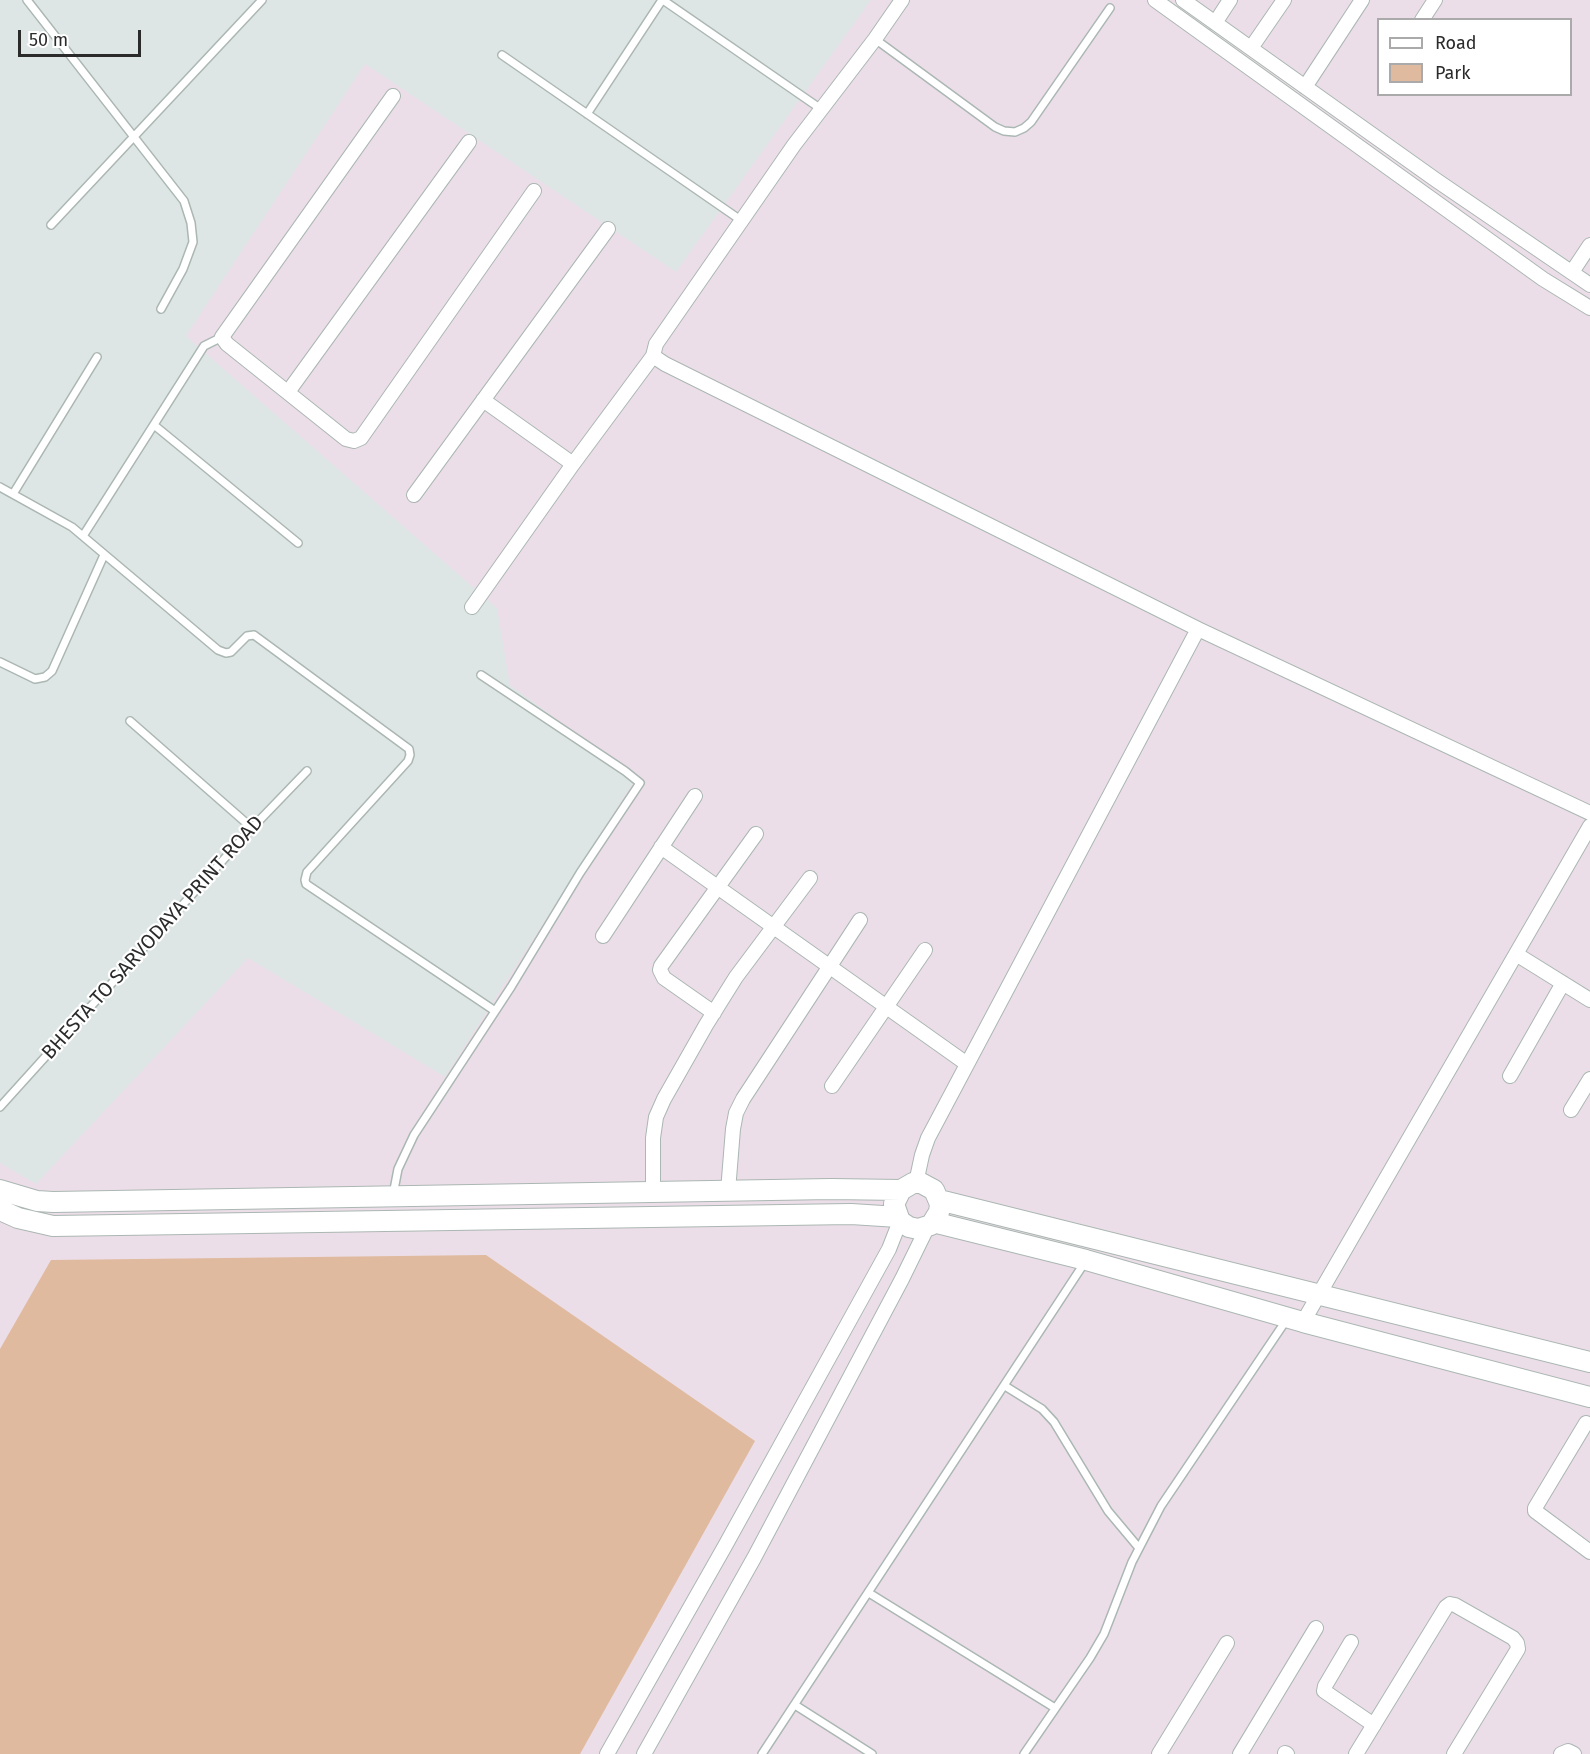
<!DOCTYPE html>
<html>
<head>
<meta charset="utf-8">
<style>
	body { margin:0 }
	#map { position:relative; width:1590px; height:1754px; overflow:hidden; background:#ecdee8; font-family:"Fira Sans",sans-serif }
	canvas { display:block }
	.legend { position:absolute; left:1377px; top:18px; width:195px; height:78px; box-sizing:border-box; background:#fff; border:2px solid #aaa; margin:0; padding:8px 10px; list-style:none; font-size:18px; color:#2b2b2b }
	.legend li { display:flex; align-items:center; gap:12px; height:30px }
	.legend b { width:30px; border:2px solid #aaa }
	.scale { position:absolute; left:18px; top:30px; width:123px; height:27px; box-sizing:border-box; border:3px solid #2b2b2b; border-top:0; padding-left:8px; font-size:18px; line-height:21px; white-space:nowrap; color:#2b2b2b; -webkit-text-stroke:4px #fff; paint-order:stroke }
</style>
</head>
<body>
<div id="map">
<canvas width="1590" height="1754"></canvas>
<ul class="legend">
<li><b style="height:8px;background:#fff"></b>Road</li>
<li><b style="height:16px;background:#dfba9e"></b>Park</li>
</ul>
<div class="scale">50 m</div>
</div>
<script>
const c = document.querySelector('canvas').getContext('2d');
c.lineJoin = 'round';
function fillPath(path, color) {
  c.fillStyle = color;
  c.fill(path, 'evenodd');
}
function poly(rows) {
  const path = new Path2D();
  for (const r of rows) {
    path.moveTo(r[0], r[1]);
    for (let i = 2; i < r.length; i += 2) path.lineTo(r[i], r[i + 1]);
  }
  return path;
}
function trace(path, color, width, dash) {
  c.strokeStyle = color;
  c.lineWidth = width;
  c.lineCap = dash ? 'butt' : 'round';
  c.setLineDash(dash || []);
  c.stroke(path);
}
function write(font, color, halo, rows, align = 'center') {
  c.font = font + ' "Fira Sans",sans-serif';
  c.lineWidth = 4.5;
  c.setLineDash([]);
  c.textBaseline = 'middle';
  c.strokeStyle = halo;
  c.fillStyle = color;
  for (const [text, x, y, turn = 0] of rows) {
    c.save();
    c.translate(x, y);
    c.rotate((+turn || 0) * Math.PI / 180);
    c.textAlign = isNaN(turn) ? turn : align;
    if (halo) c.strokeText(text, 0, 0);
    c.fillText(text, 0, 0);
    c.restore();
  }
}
const industrial = poly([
	[0,0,871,0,676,272,365,64,186,336,497,608,510,685,636,778,445,1077,248,958,36,1184,0,1163]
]);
const green = poly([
	[486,1255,755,1441,580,1754,0,1754,0,1349,51,1260]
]);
const service = poly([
	[27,0,184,201,191,223,193,242,183,269,161,309],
	[663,0,821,109],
	[875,39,995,127,1004,131,1015,132,1024,128,1031,122,1110,8],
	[502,55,742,221],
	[587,114,662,0],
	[51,225,262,0],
	[154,425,298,543],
	[0,487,72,527,218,650,226,653,231,652,247,636,254,635,409,749,410,755,408,761,307,872,305,880,306,884,495,1011],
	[13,494,97,357],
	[83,536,204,346,222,337],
	[0,662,35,679,45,677,52,671,104,555],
	[130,721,252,828],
	[0,1107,252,828,307,771],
	[393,1195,398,1169,414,1135,511,987,580,873,640,783,625,771,481,675],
	[1005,1386,1042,1409,1054,1422,1108,1511,1139,1548],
	[869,1593,1055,1708],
	[795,1705,872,1754],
	[762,1754,1085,1262],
	[1024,1754,1090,1658,1104,1634,1132,1562,1161,1506,1287,1319]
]);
const minor = poly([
	[902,0,875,39,794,145,656,344,653,356,665,364,1198,629,928,1138,922,1155,916,1183],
	[1155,0,1543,279,1590,308],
	[1183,0,1436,180,1590,285],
	[1422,20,1435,0],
	[1215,23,1230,0],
	[1251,48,1284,0],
	[1305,87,1362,0],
	[393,96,222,337,227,344,346,439,354,441,361,438,534,191],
	[1572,272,1590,245],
	[288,392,469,142],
	[483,400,573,464],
	[414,495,608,229],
	[472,607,573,464,653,356],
	[1198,629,1590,813],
	[661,847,967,1064],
	[603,936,695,796],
	[1516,954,1590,1000],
	[714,1013,664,978,660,970,661,966,756,834],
	[1510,1076,1563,983],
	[832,1086,925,950],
	[1571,1110,1590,1079],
	[728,1191,733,1129,736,1113,743,1099,860,920],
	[653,1192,653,1138,656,1117,664,1099,706,1025,736,977,810,878],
	[1303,1322,1590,826],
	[1586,1423,1535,1508,1535,1511,1590,1552],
	[1351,1642,1325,1686,1324,1691,1374,1725],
	[1285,1753,1287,1754],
	[607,1754,725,1546,889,1249,900,1221],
	[644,1754,754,1558,902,1279,928,1226],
	[1159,1754,1227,1643],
	[1240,1754,1316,1628],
	[1356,1754,1446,1607,1450,1604,1455,1605,1513,1638,1517,1643,1518,1649,1454,1754],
	[1561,1754,1568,1751,1574,1754]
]);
const secondary = poly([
	[0,1190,37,1201,53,1202,831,1189,901,1190,913,1183,921,1183,934,1190,940,1204,939,1212,931,1225,918,1229,909,1227,900,1221,894,1204,901,1190],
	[939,1200,1590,1362],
	[0,1210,18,1218,53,1226,851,1214,898,1217],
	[933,1222,1086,1260,1303,1322,1590,1397]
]);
const streetNames = [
	["BHESTA TO SARVODAYA PRINT ROAD",153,938,-48]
];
fillPath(industrial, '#dee5e5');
fillPath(green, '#dfba9e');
trace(service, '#abb7b2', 10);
trace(minor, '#abb7b2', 16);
trace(secondary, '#abb7b2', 22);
trace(service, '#fff', 7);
trace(minor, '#fff', 14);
trace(secondary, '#fff', 20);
write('20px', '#2b2b2b', '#fff', streetNames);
</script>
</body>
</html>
